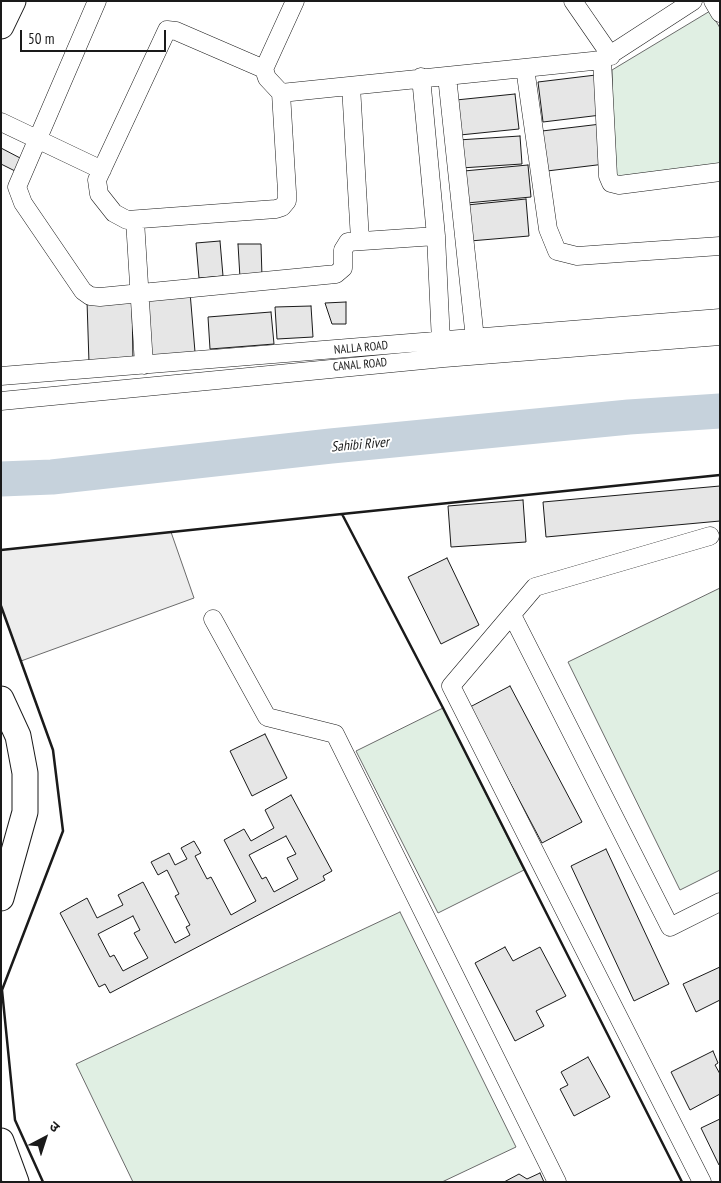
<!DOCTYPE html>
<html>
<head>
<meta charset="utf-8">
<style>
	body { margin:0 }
	#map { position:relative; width:721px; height:1183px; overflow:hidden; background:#fff; font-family:"PT Sans Narrow","Noto Sans Devanagari",sans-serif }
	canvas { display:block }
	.frame { position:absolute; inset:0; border:2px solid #1a1a1a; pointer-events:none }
	.north { position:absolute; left:20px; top:1113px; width:50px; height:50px; -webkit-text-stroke:4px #fff; paint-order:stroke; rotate:40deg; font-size:14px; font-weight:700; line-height:20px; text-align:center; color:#1a1a1a }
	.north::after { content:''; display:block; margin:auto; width:18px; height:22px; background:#1a1a1a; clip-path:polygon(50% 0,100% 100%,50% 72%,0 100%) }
	.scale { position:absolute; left:20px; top:30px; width:146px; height:22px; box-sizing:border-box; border:2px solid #1a1a1a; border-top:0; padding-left:6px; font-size:15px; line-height:18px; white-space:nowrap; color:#1a1a1a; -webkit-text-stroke:4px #fff; paint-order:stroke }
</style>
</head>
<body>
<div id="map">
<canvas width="721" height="1183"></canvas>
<div class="frame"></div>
<div class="north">उ</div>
<div class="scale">50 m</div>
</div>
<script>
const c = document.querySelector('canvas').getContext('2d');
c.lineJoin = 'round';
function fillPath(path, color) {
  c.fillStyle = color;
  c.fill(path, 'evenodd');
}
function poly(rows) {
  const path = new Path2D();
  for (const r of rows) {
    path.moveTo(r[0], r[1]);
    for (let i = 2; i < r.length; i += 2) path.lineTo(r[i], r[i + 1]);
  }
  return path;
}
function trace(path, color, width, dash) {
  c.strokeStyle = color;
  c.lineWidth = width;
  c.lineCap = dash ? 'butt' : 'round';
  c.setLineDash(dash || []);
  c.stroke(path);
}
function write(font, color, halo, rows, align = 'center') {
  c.font = font + ' "PT Sans Narrow",sans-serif';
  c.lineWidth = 4;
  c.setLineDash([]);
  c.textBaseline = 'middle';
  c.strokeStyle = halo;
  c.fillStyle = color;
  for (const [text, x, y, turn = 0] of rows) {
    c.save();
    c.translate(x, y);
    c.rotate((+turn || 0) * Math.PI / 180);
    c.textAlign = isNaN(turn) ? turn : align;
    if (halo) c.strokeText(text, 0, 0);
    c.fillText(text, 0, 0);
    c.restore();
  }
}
const green = poly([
	[710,11,720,28,720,178,613,188,612,70,710,11],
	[720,588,720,870,680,890,568,662,720,588],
	[443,708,524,870,438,913,356,751,443,708],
	[400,912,516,1147,442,1182,133,1182,76,1064,400,912]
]);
const parking = poly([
	[171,532,194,598,21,661,1,606,1,550,171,532]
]);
const river = poly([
	[1,479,52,477,331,446,629,417,720,411]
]);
const building = poly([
	[596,75,601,115,543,122,538,82,596,75],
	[515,94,519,129,460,135,456,100,515,94],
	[601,124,605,164,547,171,542,131,601,124],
	[520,136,522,164,461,168,458,140,520,136],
	[1,148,22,159,15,171,1,164,1,148],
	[528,165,531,197,467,203,464,171,528,165],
	[526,199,529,236,470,241,467,205,526,199],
	[220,241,223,276,199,278,196,243,220,241],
	[238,244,261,244,262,277,240,278,238,244],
	[190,292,195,352,148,356,143,296,190,292],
	[132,300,133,363,89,363,87,301,132,300],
	[346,302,346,324,332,324,325,303,346,302],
	[311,306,313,337,277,339,275,307,311,306],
	[271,312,274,344,210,349,208,317,271,312],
	[720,486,720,521,546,537,543,502,720,486],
	[523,500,526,542,451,547,448,506,523,500],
	[447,558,479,625,441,644,408,577,447,558],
	[510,686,582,822,542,843,470,707,510,686],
	[265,734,287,778,252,796,230,751,265,734],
	[291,795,332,871,323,876,325,880,110,993,105,984,99,987,60,913,87,898,97,918,123,905,118,895,143,882,175,943,190,935,186,927,190,925,175,896,179,894,167,870,158,875,151,862,169,853,175,865,187,859,181,848,194,841,201,853,195,856,207,879,211,877,231,915,256,901,224,840,244,829,251,841,274,828,265,810,291,795],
	[286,836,296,854,287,858,298,879,274,892,266,877,262,879,249,855,286,836],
	[133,916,140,930,134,933,148,958,123,971,114,955,110,957,98,934,133,916],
	[606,849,669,984,634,1001,571,866,606,849],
	[505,947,513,961,540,947,566,996,536,1011,544,1026,515,1041,475,963,505,947],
	[720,967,720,1000,696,1012,683,984,720,967],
	[713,1051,718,1063,715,1065,720,1074,720,1094,690,1110,671,1072,713,1051],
	[588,1057,610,1097,574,1116,560,1089,568,1085,561,1072,588,1057],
	[720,1119,720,1165,719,1165,701,1128,720,1119],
	[540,1173,544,1182,504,1182,519,1174,527,1179,540,1173]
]);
const street = poly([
	[97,1,17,187,23,203,83,291,90,296,100,297,336,274,343,268,343,250,348,242,436,236],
	[573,1,611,56],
	[713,1,720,13],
	[602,60,608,176,611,183,619,185,720,172],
	[525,68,548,229,557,251,577,256,720,246],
	[264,69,295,1],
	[447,76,475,339],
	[421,77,436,236,441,342],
	[351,86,360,240],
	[281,93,287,192,287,201,282,207,276,209,127,220,114,213,99,194,97,180,167,30,176,31,264,69,267,78,281,93,602,60,693,1],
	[1,122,102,170],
	[135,220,144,365],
	[1,376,720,318],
	[1,401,444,358,720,336],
	[512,615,670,927,720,902],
	[213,619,267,717,335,734,557,1182],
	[702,1182,451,686,535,587,710,536]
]);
const secondary = poly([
	[1,26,13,1],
	[1,699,18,736,25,773,25,812,1,898],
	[1,1141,16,1182]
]);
const wall = poly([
	[1,550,342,514],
	[1,606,53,750,63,831,2,990,15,1120,43,1182],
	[682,1182,443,708,342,514,720,475]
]);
const streetNames = [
	["NALLA ROAD",361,348,-5],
	["CANAL ROAD",360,365,-5]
];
const waterNames = [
	["Sahibi River",360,445,-5]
];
fillPath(green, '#e0efe3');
trace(green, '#6a6a6a', 1);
fillPath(parking, '#ededed');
trace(parking, '#6a6a6a', 1);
trace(river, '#c6d2dc', 35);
fillPath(building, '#e6e6e6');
trace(building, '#1a1a1a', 1);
trace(street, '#1a1a1a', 19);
trace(secondary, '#1a1a1a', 27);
trace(street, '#fff', 18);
trace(secondary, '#fff', 25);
trace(wall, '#1a1a1a', 2.5);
write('12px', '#1a1a1a', '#fff', streetNames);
write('italic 14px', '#1a1a1a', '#fff', waterNames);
</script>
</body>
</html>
